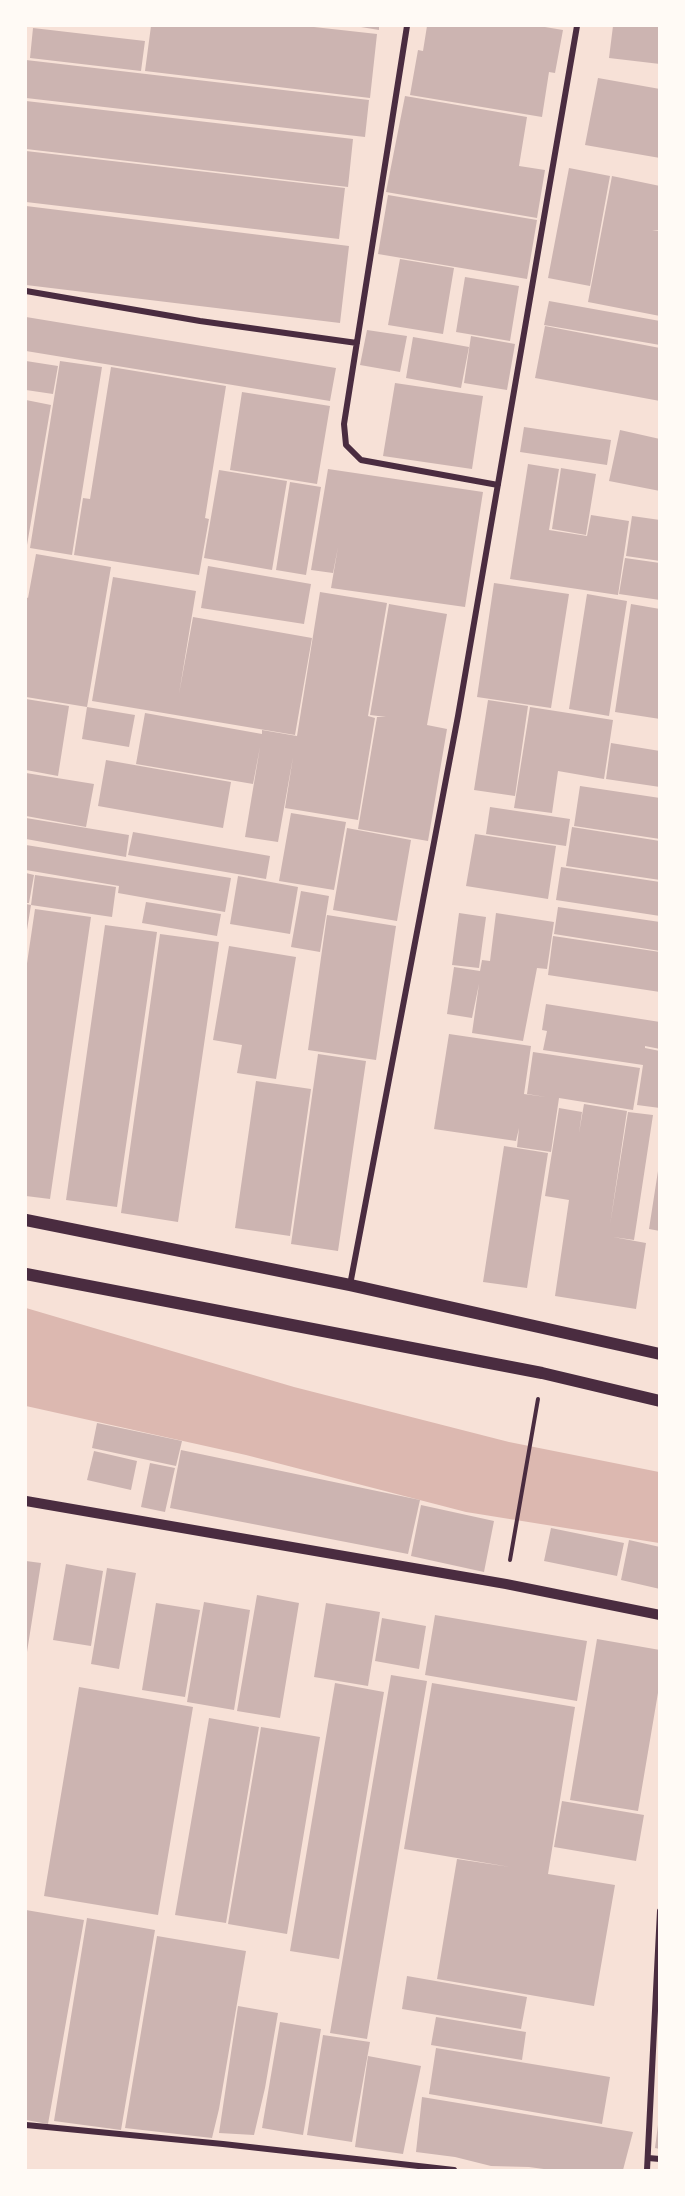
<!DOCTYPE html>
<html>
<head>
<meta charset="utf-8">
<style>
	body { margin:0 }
	#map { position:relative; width:685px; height:2196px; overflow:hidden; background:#f7e1d7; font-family:"DM Sans",sans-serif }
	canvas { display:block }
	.frame { position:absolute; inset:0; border:27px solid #fffaf5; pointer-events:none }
</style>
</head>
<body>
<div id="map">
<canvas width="685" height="2196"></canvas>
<div class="frame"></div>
</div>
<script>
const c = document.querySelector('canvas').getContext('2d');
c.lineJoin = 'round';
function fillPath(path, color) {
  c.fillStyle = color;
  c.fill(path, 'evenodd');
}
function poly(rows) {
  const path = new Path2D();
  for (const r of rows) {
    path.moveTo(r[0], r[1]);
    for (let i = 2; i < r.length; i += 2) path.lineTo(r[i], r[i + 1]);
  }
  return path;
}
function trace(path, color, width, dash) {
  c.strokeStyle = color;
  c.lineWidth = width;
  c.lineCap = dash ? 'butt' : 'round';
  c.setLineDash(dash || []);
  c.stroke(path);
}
const water = poly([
	[26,1308,294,1387,509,1442,659,1472,659,1543,466,1512,246,1455,26,1406]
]);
const building = poly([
	[151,26,305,26,377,34,370,98,145,71],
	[355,26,379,26,379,30],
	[427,26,539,26,563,30,555,73,549,72,542,117,410,95,418,50,423,51],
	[613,26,660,26,660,64,609,58],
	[33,28,145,41,141,71,30,58],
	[26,60,369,100,365,137,26,98],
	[598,78,660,89,660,158,585,145],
	[405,96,527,117,519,166,545,170,537,218,386,192],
	[26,101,353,139,348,187,26,149],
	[26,151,345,188,339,239,26,202],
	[569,168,610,176,590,286,548,278],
	[612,176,660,186,660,230,652,230,660,231,660,316,588,302],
	[388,195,537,220,527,279,378,254],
	[26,206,349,246,340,323,26,285],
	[400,259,454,268,443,334,388,325],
	[465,277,519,286,510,341,456,332],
	[549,301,660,321,660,345,544,325],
	[26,317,336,368,330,401,26,351],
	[545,326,660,348,660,401,535,378],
	[367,330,407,336,400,372,360,365],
	[471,336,515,344,507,390,464,383],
	[413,337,469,347,461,388,406,378],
	[26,361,58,366,53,394,26,390],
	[60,361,102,367,72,555,30,548],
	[111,367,226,386,205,518,209,519,199,575,74,555,83,498,90,499],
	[395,383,483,396,472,469,383,456],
	[242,392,330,406,317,484,230,470],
	[26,400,51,405,27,545,26,545],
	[524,427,611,440,607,465,520,452],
	[620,430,660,439,660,491,609,481],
	[528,464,559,469,549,530,587,536,591,515,629,521,618,595,510,579],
	[561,468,596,474,586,535,552,529],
	[328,469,483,492,465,607,331,588,338,547,333,573,311,570],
	[219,470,287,481,272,570,204,558],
	[290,482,321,487,306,575,276,570],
	[632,516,660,520,660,561,626,556],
	[36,554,111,567,87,707,26,697,26,597,28,598],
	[625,558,660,563,660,600,619,594],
	[208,566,311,584,304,624,201,608],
	[113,577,196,591,179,694,193,617,312,638,295,735,92,701],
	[494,583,569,594,551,708,477,697],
	[320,592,387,603,368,716,375,718,358,820,285,808,293,757,278,842,245,837,260,747,253,784,136,764,145,713,262,734,262,730,297,736],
	[587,594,627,601,609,716,569,709],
	[389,604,447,614,427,725,447,729,428,841,358,829,377,717,386,717,370,715],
	[631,604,660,609,660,719,615,712],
	[26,699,69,706,58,776,26,770],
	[488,700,528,706,515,796,474,790],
	[87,707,135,715,129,747,82,739],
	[530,707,613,720,604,779,558,771,552,813,514,808],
	[611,743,660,751,660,787,606,779],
	[106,760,231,782,223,828,98,806],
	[26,773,94,784,86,827,26,816],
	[580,786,660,798,660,839,574,826],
	[490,807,570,819,566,846,486,834],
	[291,813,346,822,334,890,279,881],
	[26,818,129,835,126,857,26,839],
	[572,827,660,841,660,880,566,866],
	[347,828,411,840,397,921,333,910],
	[133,832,270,856,266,879,128,855],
	[475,834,556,846,548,899,466,886],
	[26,845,231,878,225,912,118,893,119,886,26,870],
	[561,867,660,882,660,916,556,900],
	[26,873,34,875,29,903,26,903],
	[35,875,116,887,112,917,31,905,26,936,26,904,31,905],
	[238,876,298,887,290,934,230,924],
	[301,891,329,896,320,952,291,947],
	[146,902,221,914,217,936,142,923],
	[558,907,660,922,660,951,554,934],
	[35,909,91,917,50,1199,26,1196,26,970],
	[459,913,486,917,479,968,452,965],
	[496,913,554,922,547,969,537,968,523,1041,472,1033,479,984,472,1018,447,1014,454,967,480,971,482,960,490,961],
	[327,915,396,926,376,1060,308,1050],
	[105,925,157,932,117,1207,66,1200],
	[160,934,219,942,178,1222,121,1213],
	[553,936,660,952,660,992,548,975],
	[229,946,296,957,276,1079,237,1073,242,1045,213,1040],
	[546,1004,660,1022,660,1049,645,1046,645,1048,660,1051,660,1108,637,1105,643,1065,543,1050,547,1031,542,1030],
	[449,1034,531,1046,524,1094,546,1097,527,1094,533,1052,640,1068,633,1110,559,1098,551,1152,517,1147,519,1128,516,1141,434,1129],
	[318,1054,366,1061,338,1251,291,1244],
	[256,1081,311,1089,290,1236,235,1228],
	[584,1104,627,1111,610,1225,628,1112,653,1115,634,1240,613,1237,646,1243,636,1309,555,1296,569,1200,545,1196,559,1108,582,1112,579,1133],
	[504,1146,548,1153,527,1288,483,1282],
	[658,1171,660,1171,660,1231,649,1229],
	[97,1423,182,1441,176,1466,92,1448],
	[181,1450,420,1500,408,1554,170,1508],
	[94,1451,137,1461,131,1490,87,1480],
	[150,1463,175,1468,165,1512,141,1507],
	[421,1505,494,1521,484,1572,411,1556],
	[551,1528,624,1543,617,1576,544,1561],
	[629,1540,660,1547,660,1589,621,1580],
	[26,1561,41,1563,27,1652,26,1652],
	[66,1564,103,1571,91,1646,53,1640],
	[107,1568,136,1573,119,1669,91,1664],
	[257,1595,299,1603,280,1718,237,1711],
	[204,1602,250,1610,234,1710,187,1702],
	[156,1603,200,1610,185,1697,142,1690],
	[326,1603,380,1612,368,1686,314,1677],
	[435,1615,587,1641,577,1701,425,1675],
	[382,1618,426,1626,419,1669,375,1661],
	[597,1639,660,1650,660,1681,638,1811,570,1800],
	[391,1675,427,1681,367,2039,330,2033],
	[335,1683,384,1692,339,1959,290,1951],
	[432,1683,575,1707,548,1874,615,1885,594,2006,437,1979,457,1859,510,1867,404,1849],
	[79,1687,193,1707,158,1915,44,1896],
	[209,1718,259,1727,226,1923,175,1915],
	[261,1727,320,1737,287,1934,228,1924],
	[562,1801,644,1815,636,1861,554,1847],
	[26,1910,84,1920,48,2124,26,2120],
	[87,1918,155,1930,121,2130,54,2121],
	[157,1936,246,1951,219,2109,212,2138,125,2128],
	[407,1976,527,1997,521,2029,402,2009],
	[238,2006,278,2013,265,2088,254,2135,219,2133],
	[436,2017,526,2032,522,2060,431,2045],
	[280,2022,321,2029,303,2135,262,2128],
	[323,2035,370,2042,352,2142,307,2135],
	[436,2048,610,2077,602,2124,429,2094],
	[368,2056,421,2066,403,2154,355,2147],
	[422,2097,633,2132,623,2170,551,2170,529,2167,491,2166,455,2157,416,2152],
	[658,2125,660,2125,660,2149,655,2148]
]);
const path = poly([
	[510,1560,538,1399]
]);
const minor = poly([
	[407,26,344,424,346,445,361,460,498,485],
	[26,291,200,321,357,343],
	[350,1285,458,716,577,26],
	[26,2125,223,2144,454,2170],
	[648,2158,660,2159],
	[647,2170,660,1911]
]);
const tertiary = poly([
	[26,1501,506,1584,660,1615]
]);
const secondary = poly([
	[26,1220,350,1285,660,1354],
	[26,1274,542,1373,660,1401]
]);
fillPath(water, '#dcb8b0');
fillPath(building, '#ccb4b1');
trace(path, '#4a2c40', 4);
trace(minor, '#4a2c40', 6);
trace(tertiary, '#4a2c40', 10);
trace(secondary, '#4a2c40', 12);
</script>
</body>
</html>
